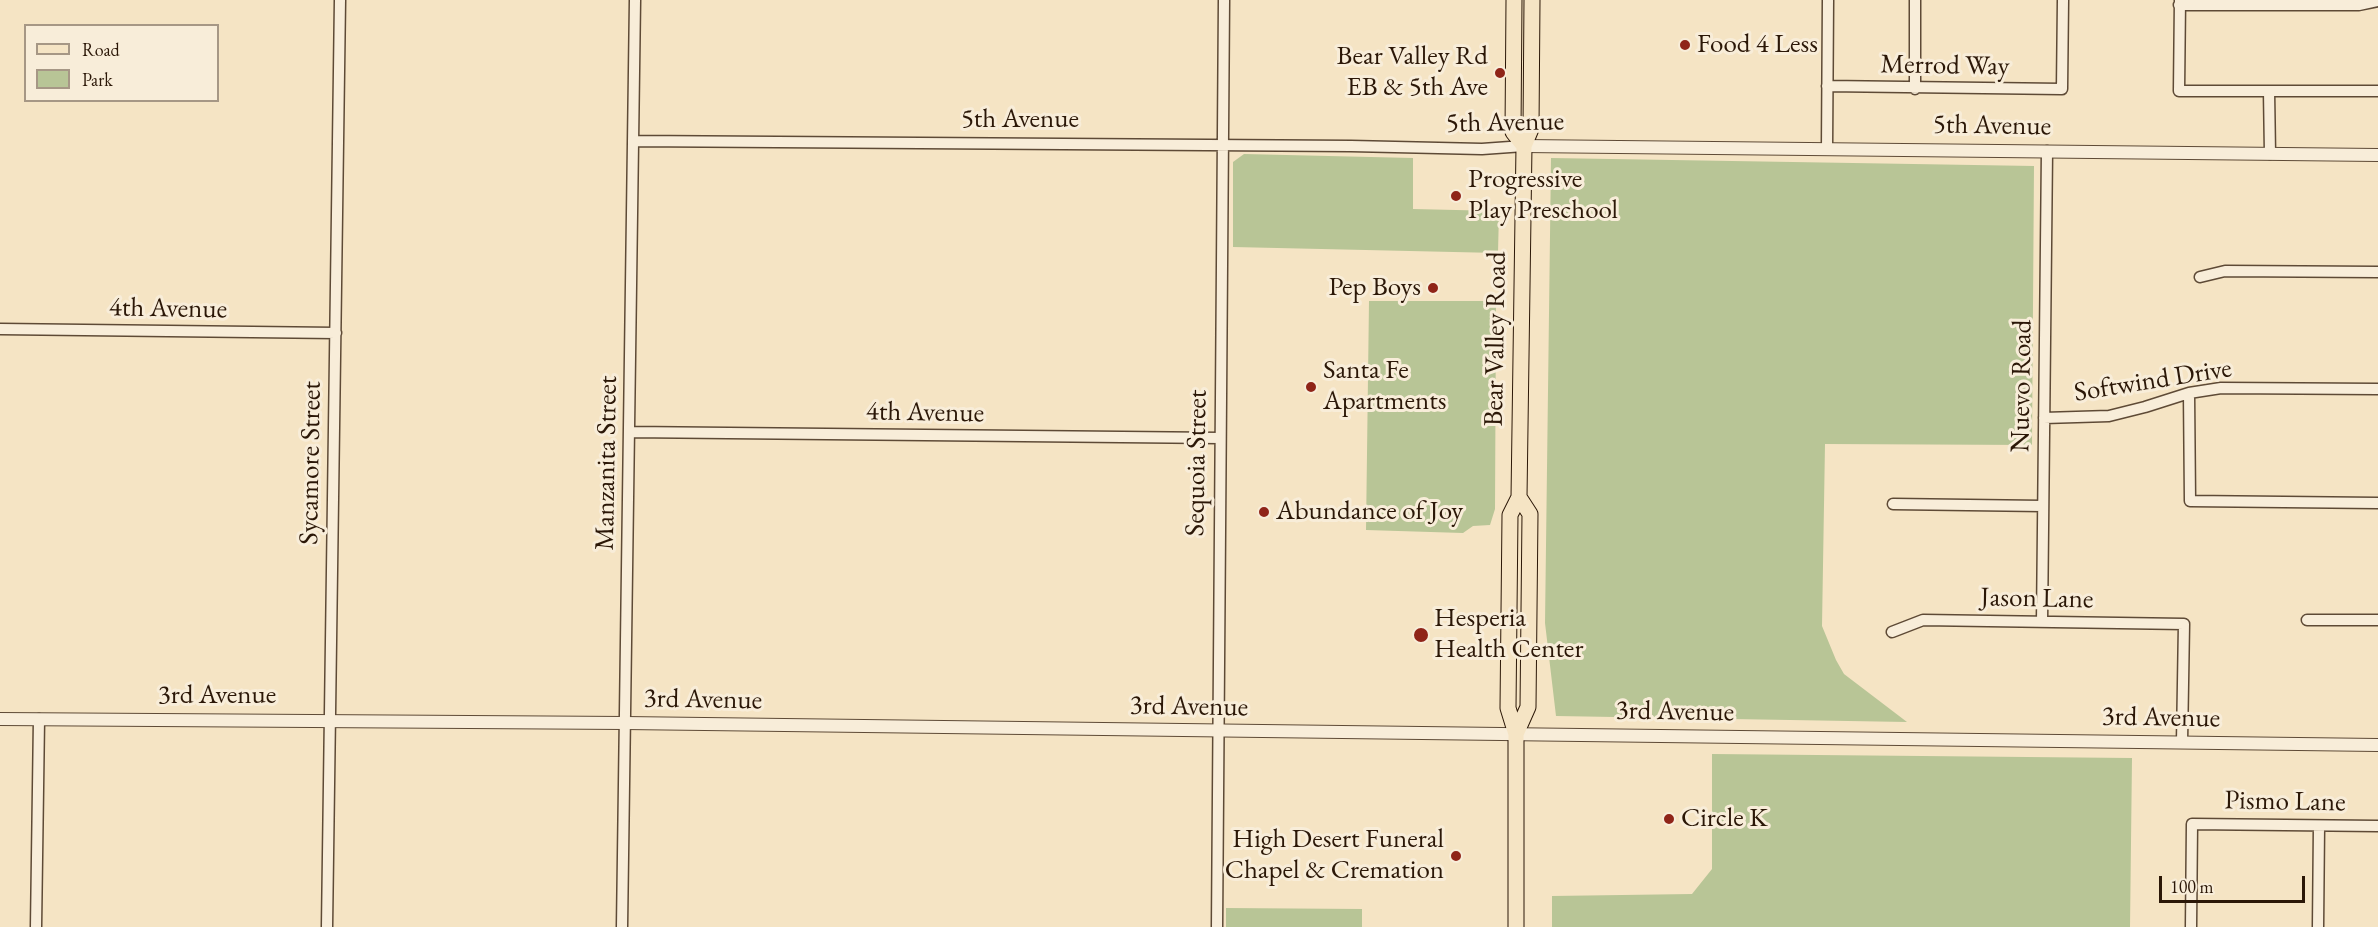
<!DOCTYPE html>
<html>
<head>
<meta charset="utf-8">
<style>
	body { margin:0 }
	#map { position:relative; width:2378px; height:927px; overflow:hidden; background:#f5e4c4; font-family:"EB Garamond",serif }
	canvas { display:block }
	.legend { position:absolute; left:24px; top:24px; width:195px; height:78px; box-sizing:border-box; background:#f8edd9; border:2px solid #a69785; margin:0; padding:8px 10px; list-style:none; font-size:18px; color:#2b1707 }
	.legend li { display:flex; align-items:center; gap:12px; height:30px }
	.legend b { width:30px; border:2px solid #a69785 }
	.scale { position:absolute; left:2159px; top:876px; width:146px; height:27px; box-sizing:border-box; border:3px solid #2b1707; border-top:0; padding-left:8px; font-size:18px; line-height:21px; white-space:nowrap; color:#2b1707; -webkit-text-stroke:4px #f8edd9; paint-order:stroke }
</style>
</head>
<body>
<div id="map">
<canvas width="2378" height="927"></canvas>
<ul class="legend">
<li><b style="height:8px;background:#f5e4c4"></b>Road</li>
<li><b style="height:16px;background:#b8c596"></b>Park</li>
</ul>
<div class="scale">100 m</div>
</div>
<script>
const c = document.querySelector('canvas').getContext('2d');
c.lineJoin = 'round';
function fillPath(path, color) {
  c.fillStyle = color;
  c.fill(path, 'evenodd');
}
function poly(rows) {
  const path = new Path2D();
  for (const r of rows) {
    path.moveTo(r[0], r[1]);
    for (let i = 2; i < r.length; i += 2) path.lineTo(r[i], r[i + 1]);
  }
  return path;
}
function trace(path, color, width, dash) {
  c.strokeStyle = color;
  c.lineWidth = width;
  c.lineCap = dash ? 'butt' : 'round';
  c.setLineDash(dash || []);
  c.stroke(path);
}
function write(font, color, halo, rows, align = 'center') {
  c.font = font + ' "EB Garamond",serif';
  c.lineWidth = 6;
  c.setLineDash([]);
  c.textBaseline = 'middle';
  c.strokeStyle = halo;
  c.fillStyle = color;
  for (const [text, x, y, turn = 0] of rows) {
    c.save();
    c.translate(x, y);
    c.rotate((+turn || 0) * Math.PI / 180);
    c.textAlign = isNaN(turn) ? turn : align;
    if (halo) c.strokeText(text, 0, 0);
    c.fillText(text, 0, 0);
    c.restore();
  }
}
const green = poly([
	[1244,154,1413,158,1413,209,1499,211,1498,253,1233,247,1233,162],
	[1551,158,2034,166,2032,445,1825,444,1822,626,1836,660,1844,674,1907,722,1556,716,1545,623],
	[1369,301,1496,301,1495,509,1490,525,1473,526,1463,533,1366,530],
	[1712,754,2132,758,2130,927,1552,927,1552,896,1692,894,1712,869],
	[1226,908,1362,909,1362,927,1226,927]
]);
const minor = poly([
	[2180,0,2179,91,2378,91],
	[2179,5,2359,5,2378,1],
	[1827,86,2062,89,2063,0],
	[1915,89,1915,0],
	[2269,91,2270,154],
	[633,141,1351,146,1482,149,1524,146],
	[1827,149,1828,0],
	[2200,277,2225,271,2378,272],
	[0,329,336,333],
	[2189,393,2190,501,2378,503],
	[2044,418,2109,416,2145,407,2189,393,2221,388,2378,389],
	[630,432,1220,438],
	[1893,504,2043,506],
	[2307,620,2378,620],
	[2042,622,2047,151],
	[1892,632,1923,620,2184,624,2182,742],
	[36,927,39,719],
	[327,927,340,0],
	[622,927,635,0],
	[1217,927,1224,0],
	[2191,927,2192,824,2378,826],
	[2318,927,2319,826]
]);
const tertiary = poly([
	[1524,146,2378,155],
	[0,719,625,723,2378,745]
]);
const primary = poly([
	[1514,0,1513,132,1524,146],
	[1516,734,1528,707,1530,514,1519,497],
	[1516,927,1516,734,1508,708,1510,515,1519,497,1524,146,1531,129,1532,0]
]);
const markers = [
	[1685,45,6,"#8f2418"],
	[1500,73,6,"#8f2418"],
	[1456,196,6,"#8f2418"],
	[1433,288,6,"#8f2418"],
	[1311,387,6,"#8f2418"],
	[1264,512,6,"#8f2418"],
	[1421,635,8,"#8f2418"],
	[1669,819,6,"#8f2418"],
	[1456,856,6,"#8f2418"]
];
const poiNames = [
	["Food 4 Less",1697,45],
	["Bear Valley Rd",1488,57,"right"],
	["EB & 5th Ave",1488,88,"right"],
	["Progressive",1468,180],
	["Play Preschool",1468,211],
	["Pep Boys",1421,288,"right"],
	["Santa Fe",1323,371],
	["Apartments",1323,402],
	["Abundance of Joy",1276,512],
	["Hesperia",1434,619],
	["Health Center",1434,650],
	["Circle K",1681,819],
	["High Desert Funeral",1444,840,"right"],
	["Chapel & Cremation",1444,871,"right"]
];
const streetNames = [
	["Merrod Way",1945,66,1],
	["5th Avenue",1020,120],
	["5th Avenue",1505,123,-1],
	["5th Avenue",1992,126,1],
	["4th Avenue",168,309,1],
	["Bear Valley Road",1496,339,-89],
	["Softwind Drive",2153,381,-9],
	["Nuevo Road",2022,386,-89],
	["4th Avenue",925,413,1],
	["Sycamore Street",311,463,-89],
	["Manzanita Street",607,463,-89],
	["Sequoia Street",1197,463,-89],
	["Jason Lane",2037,599,1],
	["3rd Avenue",217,696],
	["3rd Avenue",703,700,1],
	["3rd Avenue",1189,707,1],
	["3rd Avenue",1675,712,1],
	["3rd Avenue",2161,718,1],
	["Pismo Lane",2285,802,1]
];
fillPath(green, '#b8c596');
trace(minor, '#5e4a36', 13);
trace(tertiary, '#5e4a36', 14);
trace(primary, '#2b1707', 17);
trace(minor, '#f8edd9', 10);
trace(tertiary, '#f8edd9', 12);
trace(primary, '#f5e4c4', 15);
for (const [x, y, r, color] of markers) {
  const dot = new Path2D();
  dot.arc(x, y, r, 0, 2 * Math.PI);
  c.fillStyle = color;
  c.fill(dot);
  trace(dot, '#f8edd9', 2);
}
write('27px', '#2b1707', '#f8edd9', poiNames, 'left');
write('27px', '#2b1707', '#f8edd9', streetNames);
</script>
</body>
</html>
